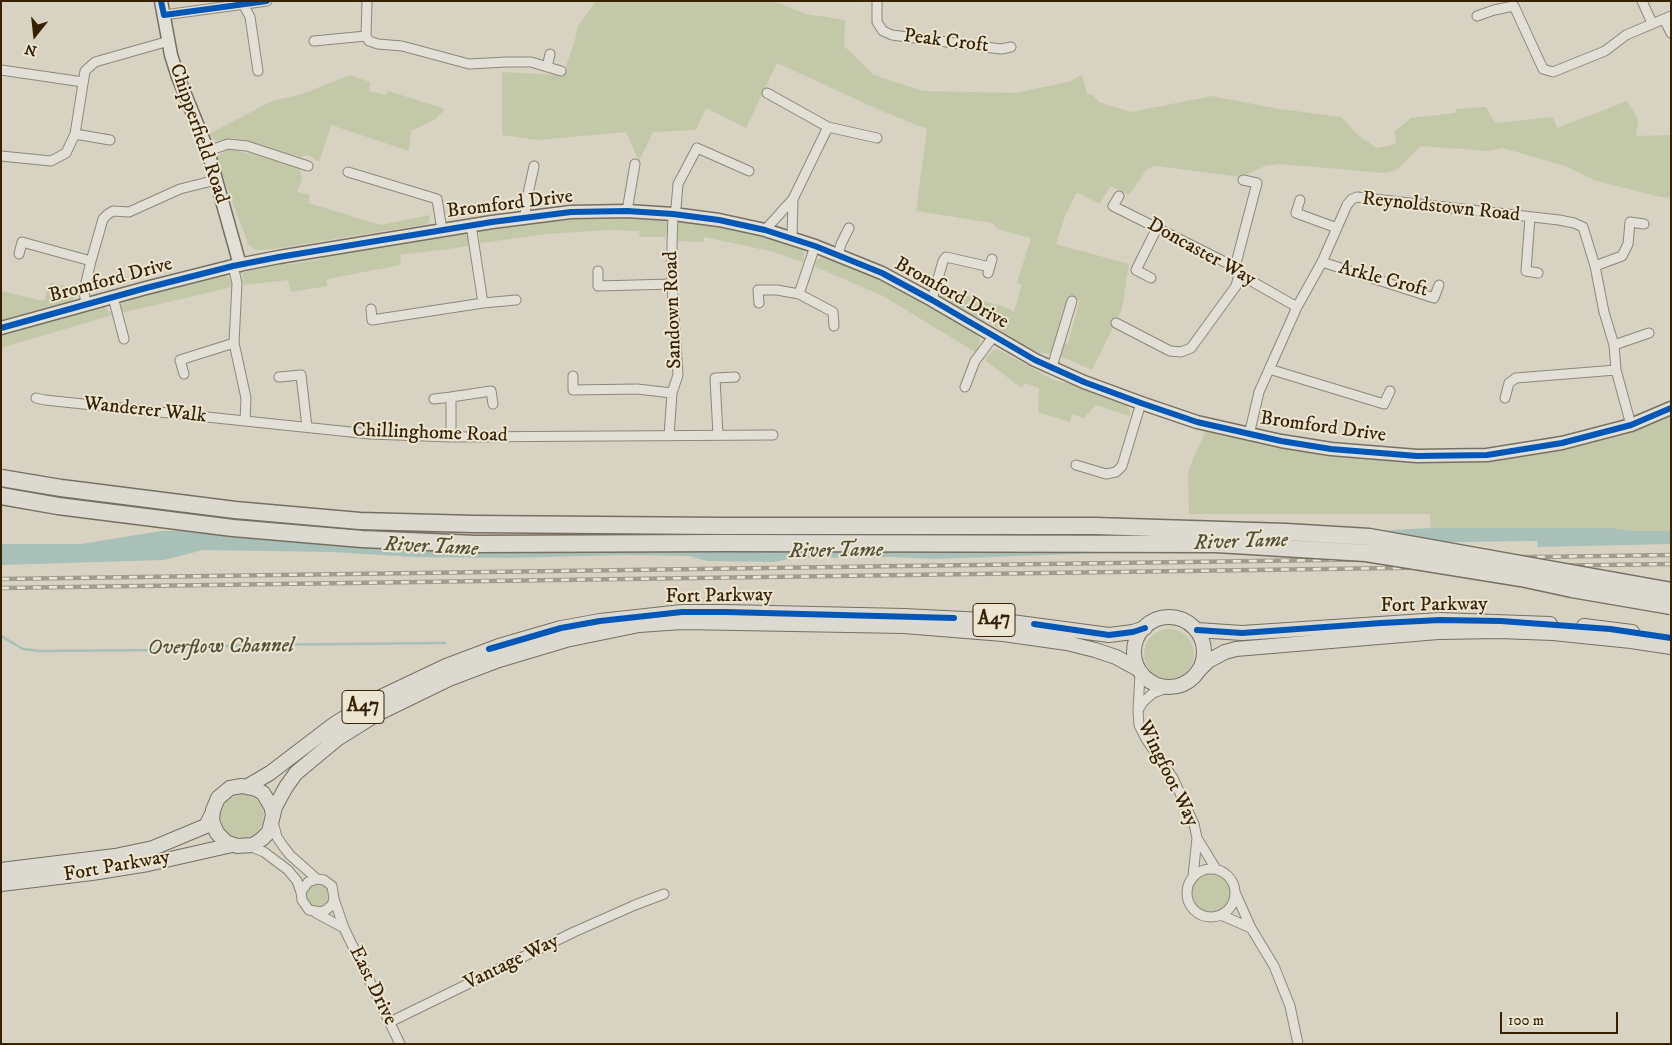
<!DOCTYPE html>
<html>
<head>
<meta charset="utf-8">
<style>
	body { margin:0 }
	#map { position:relative; width:1672px; height:1045px; overflow:hidden; background:#d8d2c2; font-family:"IM FELL DW Pica",serif }
	canvas { display:block }
	.frame { position:absolute; inset:0; border:2px solid #362102; pointer-events:none }
	.north { position:absolute; left:10px; top:10px; width:50px; height:50px; -webkit-text-stroke:4px #ece5d1; paint-order:stroke; rotate:196deg; font-size:14px; font-weight:700; line-height:20px; text-align:center; color:#362102 }
	.north::after { content:''; display:block; margin:auto; width:18px; height:22px; background:#362102; clip-path:polygon(50% 0,100% 100%,50% 72%,0 100%) }
	.scale { position:absolute; left:1500px; top:1012px; width:118px; height:22px; box-sizing:border-box; border:2px solid #362102; border-top:0; padding-left:6px; font-size:15px; line-height:18px; white-space:nowrap; color:#362102; -webkit-text-stroke:4px #ece5d1; paint-order:stroke }
</style>
</head>
<body>
<div id="map">
<canvas width="1672" height="1045"></canvas>
<div class="frame"></div>
<div class="north">N</div>
<div class="scale">100 m</div>
</div>
<script>
const c = document.querySelector('canvas').getContext('2d');
c.lineJoin = 'round';
function fillPath(path, color) {
  c.fillStyle = color;
  c.fill(path, 'evenodd');
}
function poly(rows) {
  const path = new Path2D();
  for (const r of rows) {
    if (r.length === 3) {
      path.moveTo(r[0] + r[2], r[1]);
      path.arc(r[0], r[1], r[2], 0, 2 * Math.PI);
      continue;
    }
    path.moveTo(r[0], r[1]);
    for (let i = 2; i < r.length; i += 2) path.lineTo(r[i], r[i + 1]);
  }
  return path;
}
function trace(path, color, width, dash) {
  c.strokeStyle = color;
  c.lineWidth = width;
  c.lineCap = dash ? 'butt' : 'round';
  c.setLineDash(dash || []);
  c.stroke(path);
}
function write(font, color, halo, rows, align = 'center') {
  c.font = font + ' "IM FELL DW Pica",serif';
  c.lineWidth = 4;
  c.setLineDash([]);
  c.textBaseline = 'middle';
  c.strokeStyle = halo;
  c.fillStyle = color;
  for (const [text, x, y, turn = 0] of rows) {
    c.save();
    c.translate(x, y);
    c.rotate((+turn || 0) * Math.PI / 180);
    c.textAlign = isNaN(turn) ? turn : align;
    if (halo) c.strokeText(text, 0, 0);
    c.fillText(text, 0, 0);
    c.restore();
  }
}
const green = poly([
	[596,1,773,1,806,14,845,20,844,46,874,75,923,91,1015,93,1068,82,1082,75,1087,94,1093,95,1099,102,1131,112,1212,96,1279,109,1341,117,1359,136,1377,148,1396,144,1395,131,1411,118,1455,113,1457,109,1486,107,1495,123,1553,117,1557,128,1627,101,1638,119,1636,136,1671,135,1671,198,1660,197,1597,181,1565,166,1503,148,1487,151,1421,146,1397,170,1385,173,1279,164,1265,166,1241,177,1156,166,1147,169,1129,195,1110,186,1100,204,1078,193,1076,194,1065,216,1056,244,1129,264,1122,309,1092,370,1060,356,1064,342,1068,343,1080,300,1071,298,1050,354,1039,353,1011,339,994,325,982,318,963,313,941,302,941,287,1010,309,1014,312,1022,284,1017,283,1031,238,997,229,993,223,916,211,927,129,884,112,777,63,746,128,706,108,696,130,653,132,639,161,626,132,537,140,502,135,502,72,563,75,575,40,577,28],
	[350,75,370,82,369,91,386,95,388,91,445,109,434,120,411,131,409,151,331,125,319,162,308,155,300,157,234,138,216,141,209,134,272,101,302,94],
	[229,149,260,156,300,169,302,179,297,192,310,195,308,203,381,225,430,215,428,224,273,249,256,250,248,244,216,157],
	[663,217,668,224,665,237,640,237,639,231,607,230,547,234,480,243,479,233,482,228,588,218],
	[681,221,717,226,797,245,803,249,804,254,803,262,774,252,704,237,703,242,675,241,677,225],
	[462,231,467,235,471,246,400,255,401,265,327,279,327,286,291,292,288,280,244,285,242,274,247,270,286,262,287,265,322,259,322,256],
	[824,256,838,260,887,283,973,331,979,338,980,342,977,353,883,296,814,266,817,260],
	[224,274,230,279,232,287,121,313,120,306,125,298],
	[50,283,77,288,74,299,70,305,34,311,1,323,1,291,44,301],
	[100,305,104,306,112,315,1,348,1,334],
	[997,349,1054,380,1082,387,1126,404,1130,410,1130,416,1096,405,1084,418,1072,414,1070,422,1038,412,1039,388,1025,383,1022,387,1020,387,985,360,992,351],
	[1671,415,1671,531,1636,531,1611,528,1431,528,1430,514,1189,514,1188,473,1192,461,1206,431,1327,456,1420,463,1471,461,1628,430],
	[1169,654,25],
	[242,816,22],
	[1211,893,21],
	[317,896,12]
]);
const water = poly([
	[1431,528,1611,528,1636,531,1671,531,1671,544,1538,547,1537,541,1529,541,1393,543,933,559,895,557,793,558,775,562,707,561,689,556,626,555,509,558,415,557,332,552,203,550,164,560,1,565,1,544,81,544,161,531,268,530,416,539,1218,539]
]);
const stream = poly([
	[1,636,23,649,40,651,161,650,247,645,445,643]
]);
const street = poly([
	[367,1,366,36,369,41,378,44,402,46,469,64,506,62,531,62,561,71],
	[877,1,877,22,883,31,892,35,1001,49,1011,47],
	[1642,1,1652,23],
	[242,2,250,17,258,71],
	[164,15,267,1],
	[1477,16,1494,10,1514,6,1543,69,1553,72,1605,51,1626,35,1671,16],
	[1664,19,1671,33],
	[314,41,366,36],
	[547,67,550,54],
	[1,70,83,82],
	[767,93,828,127,877,138],
	[75,134,110,140],
	[208,151,228,144,247,146,308,166],
	[1,156,51,161,66,153,75,134,85,71,95,62,169,41],
	[348,172,437,199,442,230],
	[1119,196,1113,206,1235,267,1239,274,1297,307],
	[1300,200,1296,213,1337,228],
	[627,211,635,164],
	[1530,217,1526,271,1538,273],
	[525,218,526,203,534,166],
	[471,225,483,303],
	[765,230,793,199,828,127],
	[792,238,793,199],
	[19,254,22,242,91,261],
	[838,255,841,244,849,228],
	[1322,262,1434,298,1439,285],
	[233,266,237,283,234,343,246,398,245,421,370,434,451,437,773,435],
	[1595,266,1622,256,1628,244,1630,222,1644,224],
	[1235,267,1257,183,1243,180],
	[598,271,598,286,672,284],
	[988,273,992,259],
	[1151,278,1136,270,1157,228],
	[799,294,815,246],
	[113,297,124,339],
	[932,300,943,261,946,257,990,267],
	[759,303,758,290,777,290,799,294,833,312,834,326],
	[86,305,84,291,91,261,103,219,108,214,113,211,129,212,180,189,216,180],
	[371,309,372,320,483,303,516,300],
	[1116,323,1170,351,1181,352,1191,348,1236,286,1239,274],
	[1614,345,1649,333],
	[1052,367,1072,301],
	[1269,369,1384,404,1390,391],
	[184,374,180,360,234,343],
	[573,376,573,390,637,389,672,393],
	[279,377,301,375,307,427],
	[965,387,975,361,993,337],
	[36,398,45,400,245,421],
	[1505,398,1509,383,1516,378,1616,370],
	[434,399,451,397],
	[718,435,715,378,735,377],
	[1249,435,1259,392,1297,307,1322,262,1347,205,1352,199,1357,197,1559,220,1574,223,1583,227,1595,266,1604,312,1614,345,1616,370,1631,425],
	[669,436,672,393,678,375,672,284,672,245,673,214,676,208,678,184,697,148,749,171],
	[451,437,451,397,491,391,493,404],
	[1076,465,1106,474,1116,472,1122,466,1141,403],
	[1140,673,1138,711,1139,725,1146,739,1173,778,1194,824,1197,838,1193,876],
	[1138,710,1143,702,1153,693,1167,688],
	[273,822,277,837,283,846,290,855,317,879],
	[1197,838,1216,869],
	[249,846,264,852,288,870,297,881,301,892,302,900,309,910,320,912,326,910,332,905,334,899,332,886,324,880,317,879,308,882,301,892],
	[1211,893,24],
	[1235,892,1251,928,1274,966,1290,1006,1298,1044],
	[334,899,344,928,400,1044],
	[316,913,344,928],
	[1221,915,1251,928],
	[390,1022,574,932,635,905,664,894]
]);
const secondary = poly([
	[161,1,171,55,178,77,208,151,240,265],
	[1,328,146,288,233,266,279,257,492,222,571,212,627,211,673,214,719,220,765,230,815,246,882,273,932,300,1035,360,1084,382,1141,403,1197,422,1281,441,1331,449,1417,456,1487,455,1562,443,1631,425,1671,408]
]);
const primary = poly([
	[1169,652,35],
	[1584,626,1632,632],
	[1197,630,1242,633,1440,620,1550,624],
	[1198,671,1208,661,1225,652,1236,649,1438,632,1499,631,1553,633,1631,641,1671,647],
	[248,786,270,773,333,725,368,703,446,666,499,646,561,628,600,621,682,612,726,612,904,616,1004,621,1109,635,1133,632,1145,628],
	[273,814,271,806,263,793,256,789,242,786,230,788,218,798,213,810,212,821,217,833,226,842,237,846,253,845,262,839,269,832,275,807,286,787,296,773,337,739,377,714,449,679,499,660,566,640,639,625,682,622,904,626,1003,634,1067,643,1095,650,1116,657,1138,669],
	[1,870,115,856,153,848,201,828,206,826,212,814],
	[1,884,92,873,148,864,232,845]
]);
const rail = poly([
	[1,579,1671,555],
	[1,588,1671,564]
]);
const highwayBridge = poly([
	[1,478,61,488,235,510,360,521,474,524,722,526,1095,526,1286,532,1369,537,1671,591],
	[1,496,58,506,233,528,362,539,476,544,722,543,1216,544,1366,553,1521,578,1572,589,1671,606]
]);
const cycleway = poly([
	[161,1,164,15,267,1],
	[1,328,146,288,233,266,279,257,492,222,571,212,627,211,673,214,719,220,765,230,815,246,882,273,932,300,1035,360,1084,382,1141,403,1197,422,1281,441,1331,449,1417,456,1487,455,1562,443,1631,425,1671,408],
	[1034,624,1109,635,1133,632,1145,628],
	[1197,630,1242,633,1381,623,1440,620,1501,621,1610,629,1671,638],
	[489,649,561,628,600,621,682,612,726,612,954,618]
]);
const shields = [
	[994,620,42],
	[363,707,42]
];
const shieldNames = [
	["A47",994,620],
	["A47",363,707]
];
const streetNames = [
	["Peak Croft",946,42,7],
	["Chipperfield Road",198,134,71],
	["Bromford Drive",510,205,-7],
	["Reynoldstown Road",1441,208,6],
	["Doncaster Way",1201,253,29],
	["Arkle Croft",1383,280,15],
	["Bromford Drive",111,281,-15],
	["Bromford Drive",951,294,29],
	["Sandown Road",674,310,-92],
	["Wanderer Walk",145,411,6],
	["Bromford Drive",1323,428,8],
	["Chillinghome Road",430,434,2],
	["Fort Parkway",719,597,-1],
	["Fort Parkway",1434,606,-1],
	["Wingfoot Way",1167,774,64],
	["Fort Parkway",117,867,-10],
	["Vantage Way",512,963,-26],
	["East Drive",372,986,64]
];
const waterNames = [
	["River Tame",1241,543,-2],
	["River Tame",431,548,3],
	["River Tame",836,552,-1],
	["Overflow Channel",221,648,-1]
];
fillPath(green, '#c2c8a8');
fillPath(water, '#a9c0b8');
trace(stream, '#a9c0b8', 2.5);
trace(street, '#8e877a', 11);
trace(secondary, '#766f62', 15);
trace(primary, '#766f62', 16);
trace(street, '#e1dfd6', 9);
trace(secondary, '#e1dfd6', 12);
trace(primary, '#dcd9d0', 14);
trace(rail, '#a19c92', 4.5);
trace(rail, '#ece5d1', 2.5, [8]);
trace(highwayBridge, '#766f62', 19, []);
trace(highwayBridge, '#dcd9d0', 16);
trace(cycleway, '#0057b8', 6);
for (const [x, y, w] of shields) {
  const box = new Path2D();
  box.roundRect(x - w / 2, y - 16.5, w, 33, 4);
  c.fillStyle = '#ece5d1';
  c.fill(box);
  trace(box, '#362102', 1);
}
write('bold 19px', '#362102', null, shieldNames);
write('20px', '#362102', '#ece5d1', streetNames);
write('italic 21px', '#524f37', '#ece5d1', waterNames);
</script>
</body>
</html>
